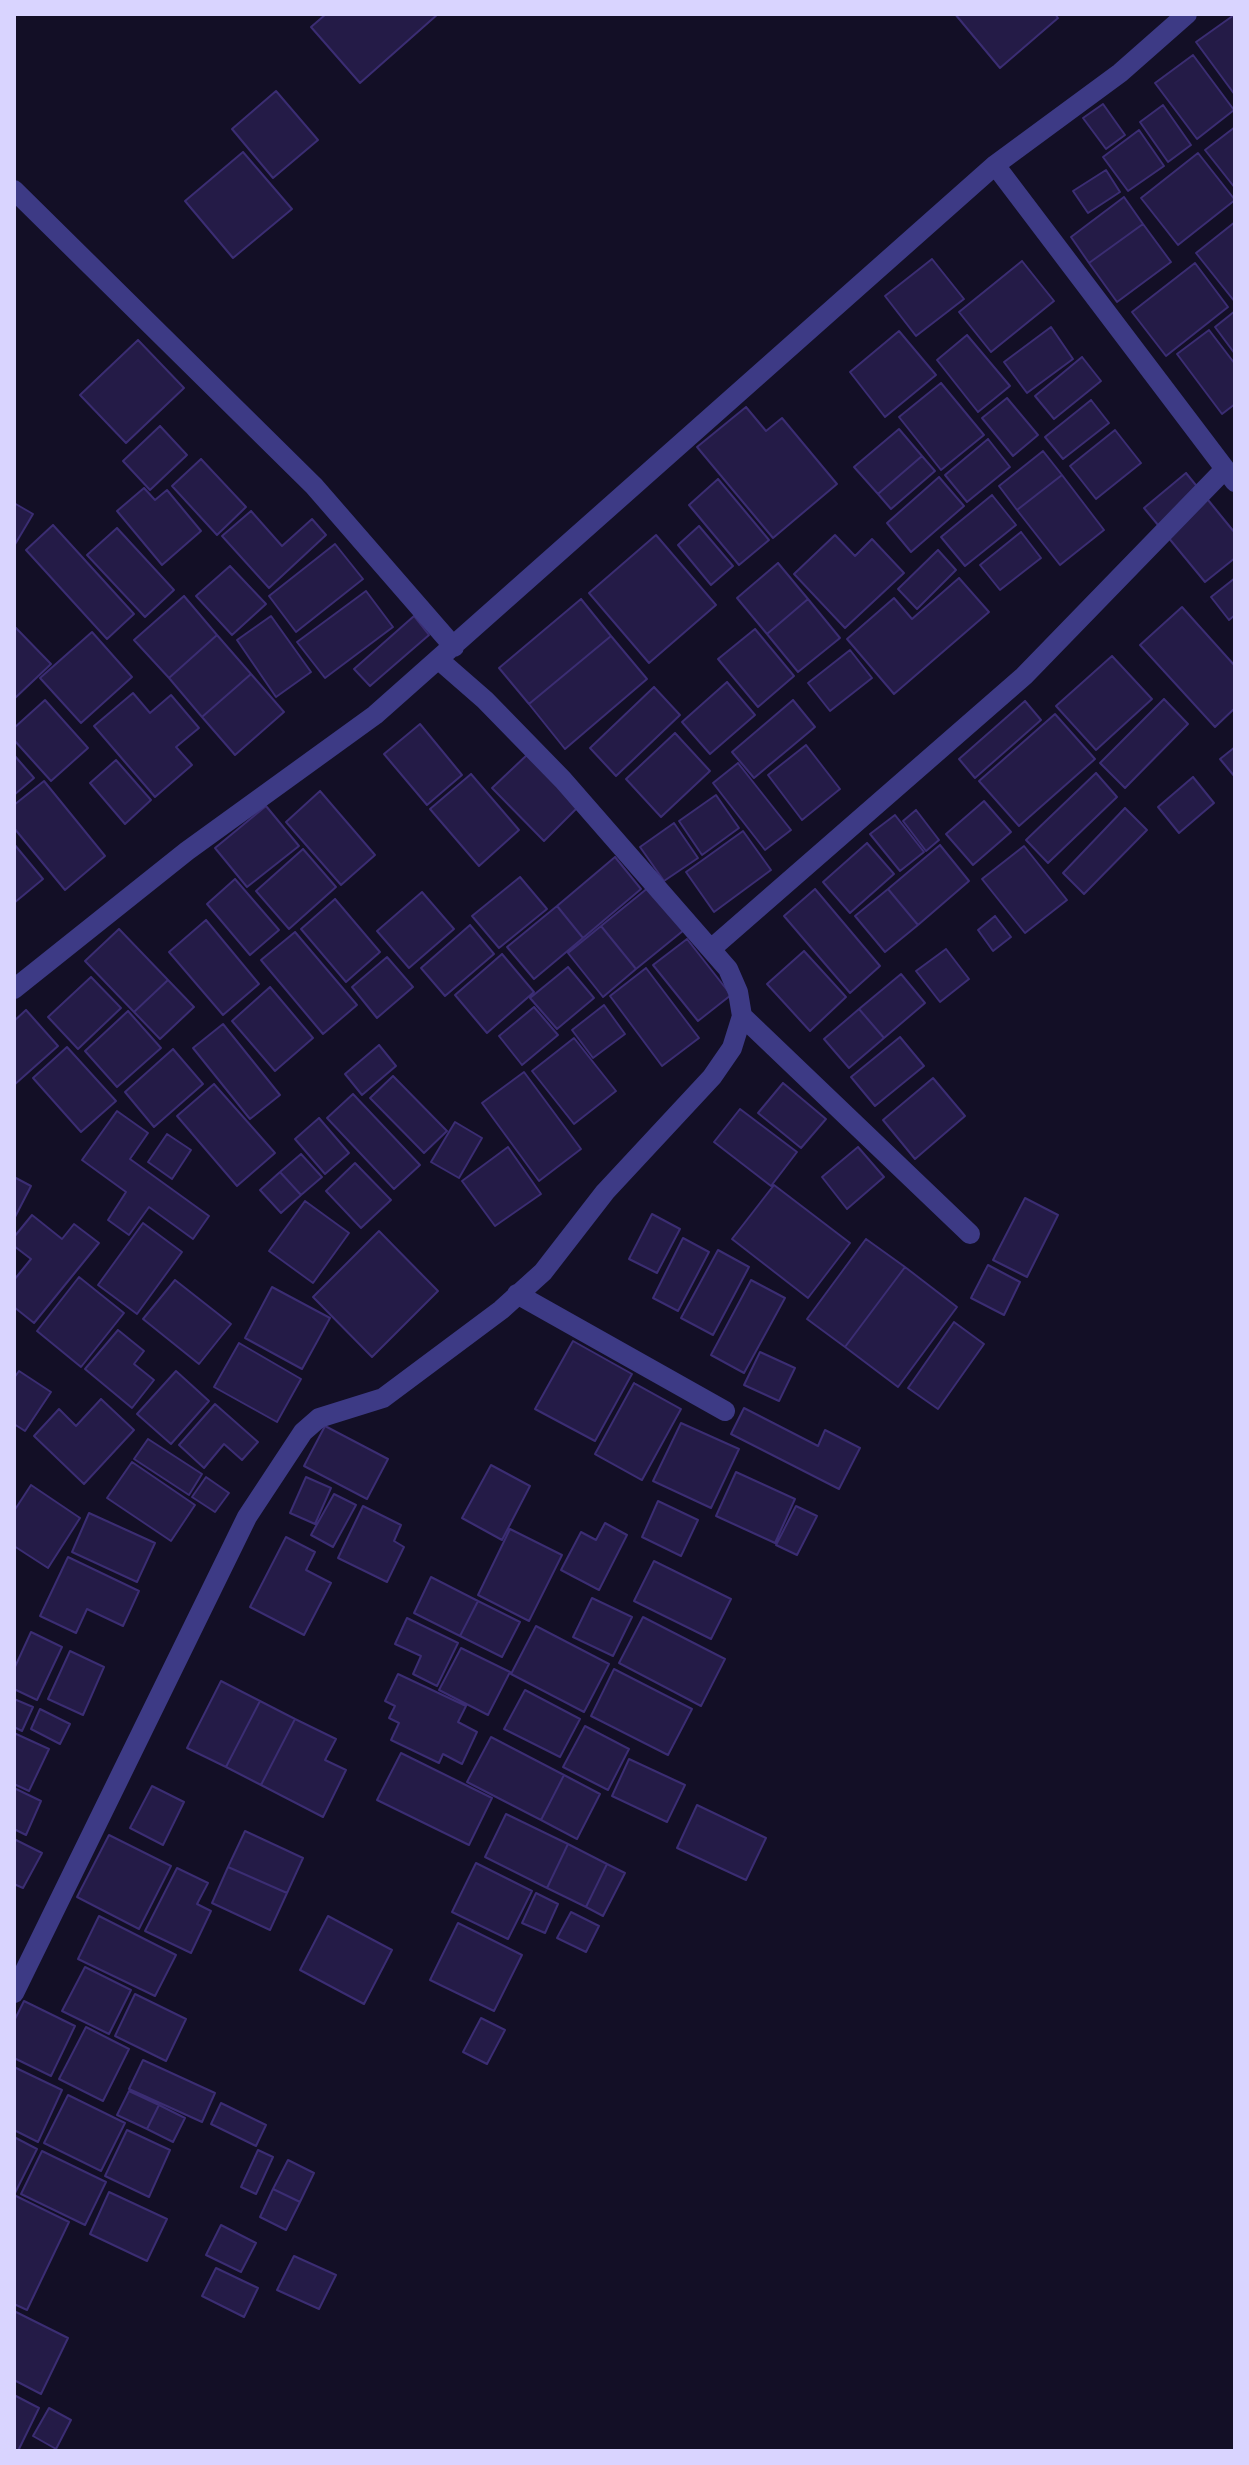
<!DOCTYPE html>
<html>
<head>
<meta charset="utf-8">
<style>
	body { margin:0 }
	#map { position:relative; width:1249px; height:2465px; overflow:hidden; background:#130f26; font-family:"Alegreya Sans",sans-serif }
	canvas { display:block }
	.frame { position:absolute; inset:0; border:16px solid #d9d4ff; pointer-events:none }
</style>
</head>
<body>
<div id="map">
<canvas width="1249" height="2465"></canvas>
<div class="frame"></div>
</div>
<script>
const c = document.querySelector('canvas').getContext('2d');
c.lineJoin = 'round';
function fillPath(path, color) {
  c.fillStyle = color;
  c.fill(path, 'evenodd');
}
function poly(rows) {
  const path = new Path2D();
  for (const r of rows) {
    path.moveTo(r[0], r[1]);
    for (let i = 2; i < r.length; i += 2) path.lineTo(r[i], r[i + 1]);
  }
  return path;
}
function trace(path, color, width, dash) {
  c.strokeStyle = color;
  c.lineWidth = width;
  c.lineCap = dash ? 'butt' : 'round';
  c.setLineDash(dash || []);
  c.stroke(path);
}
const building = poly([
	[326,14,438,14,360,83,311,27,326,14],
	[955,14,1055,14,1058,18,1000,68,955,14],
	[1234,15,1235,16,1235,95,1196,42,1234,15],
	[1193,55,1234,110,1197,139,1155,83,1193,55],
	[276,91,318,140,273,178,232,129,276,91],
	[1103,104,1125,135,1106,149,1083,118,1103,104],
	[1163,105,1191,145,1168,162,1140,122,1163,105],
	[1235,127,1235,188,1205,150,1235,127],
	[1139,130,1164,166,1128,191,1103,157,1139,130],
	[243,152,292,209,233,258,185,201,243,152],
	[1198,153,1235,200,1178,245,1141,198,1198,153],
	[1106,170,1120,192,1088,213,1073,191,1106,170],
	[1124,197,1143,224,1089,263,1071,237,1124,197],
	[1235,222,1235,302,1196,253,1235,222],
	[1143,224,1171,262,1117,302,1089,263,1143,224],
	[932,259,964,299,916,336,885,296,932,259],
	[1022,261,1054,301,991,352,959,312,1022,261],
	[1195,263,1228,307,1166,356,1132,312,1195,263],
	[1235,311,1235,354,1215,327,1235,311],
	[1051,327,1073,359,1027,393,1004,362,1051,327],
	[1209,330,1235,364,1235,404,1222,414,1177,354,1209,330],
	[899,331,936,375,885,417,850,372,899,331],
	[967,335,1010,386,978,412,937,360,967,335],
	[138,340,184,388,126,443,80,395,138,340],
	[1082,357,1101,381,1054,419,1035,396,1082,357],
	[941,383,984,435,941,470,899,417,941,383],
	[1007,398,1038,435,1013,456,982,418,1007,398],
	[1091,400,1109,423,1063,459,1045,437,1091,400],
	[746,407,766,431,782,418,837,484,773,538,697,447,746,407],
	[160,426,187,455,150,490,123,461,160,426],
	[899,429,922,456,878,494,854,467,899,429],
	[1115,430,1141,463,1096,499,1070,466,1115,430],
	[988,439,1010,467,967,502,945,475,988,439],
	[1043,451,1062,475,1017,510,999,486,1043,451],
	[922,456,935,471,891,509,878,494,922,456],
	[201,459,246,507,217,535,172,486,201,459],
	[1186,473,1235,533,1235,558,1205,582,1144,508,1186,473],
	[1062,475,1104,530,1060,565,1017,510,1062,475],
	[939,477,964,506,911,552,887,523,939,477],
	[718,479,769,540,739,565,689,505,718,479],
	[144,488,155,500,167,490,201,531,162,565,117,511,144,488],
	[992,495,1016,525,965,566,941,537,992,495],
	[14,503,33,514,14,546,14,503],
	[251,511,282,546,312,519,326,535,269,588,222,536,251,511],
	[53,525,134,614,107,639,26,550,53,525],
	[699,526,733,566,711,585,678,545,699,526],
	[117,528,174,590,145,617,87,555,117,528],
	[1021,532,1041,558,1000,590,980,565,1021,532],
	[656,535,716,605,649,663,589,593,656,535],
	[835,535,855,556,872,539,904,573,845,628,794,574,835,535],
	[335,544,363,579,296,632,269,596,335,544],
	[938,550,956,570,917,609,898,589,938,550],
	[778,563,808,599,767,634,737,598,778,563],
	[230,566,266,604,232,635,196,596,230,566],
	[959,578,989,612,894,694,847,639,894,598,912,619,959,578],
	[1235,578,1235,615,1229,620,1211,597,1235,578],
	[366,591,393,627,325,678,297,642,366,591],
	[184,596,217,635,169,678,134,640,184,596],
	[581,599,611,636,529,704,499,668,581,599],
	[808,599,840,638,798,672,767,634,808,599],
	[1182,607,1235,666,1235,708,1215,727,1140,645,1182,607],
	[271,616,311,672,276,697,237,640,271,616],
	[414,616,429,635,370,686,354,669,414,616],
	[16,628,51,664,14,699,14,630,16,628],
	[755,629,794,676,758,707,718,659,755,629],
	[92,632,132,677,81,723,40,678,92,632],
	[217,635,251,674,202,717,169,678,217,635],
	[611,636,647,679,565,749,529,704,611,636],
	[850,650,872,678,830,711,808,683,850,650],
	[1112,656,1152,699,1096,750,1056,706,1112,656],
	[251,674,284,712,235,755,202,717,251,674],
	[727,682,755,715,710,754,682,722,727,682],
	[654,687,680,715,616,776,590,748,654,687],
	[133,693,150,713,171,695,199,728,176,747,192,765,155,797,94,726,133,693],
	[1164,699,1188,724,1125,788,1100,763,1164,699],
	[45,700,88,748,51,781,14,740,14,728,45,700],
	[793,700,815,727,754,778,732,752,793,700],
	[1025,701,1041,720,975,778,959,759,1025,701],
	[1055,714,1095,759,1019,826,979,781,1055,714],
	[420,724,462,775,427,805,384,754,420,724],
	[675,733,710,771,661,817,626,779,675,733],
	[806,745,840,789,802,820,768,775,806,745],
	[1235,747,1235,777,1220,759,1235,747],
	[529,753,580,805,544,841,492,788,529,753],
	[14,755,34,778,14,795,14,755],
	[116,760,151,800,125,824,90,783,116,760],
	[738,763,791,830,765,850,713,783,738,763],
	[1096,773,1117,797,1048,863,1026,840,1096,773],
	[471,774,519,830,479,866,430,809,471,774],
	[1193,777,1214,803,1179,833,1158,807,1193,777],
	[44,781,105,856,65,890,14,828,14,805,44,781],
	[320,791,375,855,341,885,286,822,320,791],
	[716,795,739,828,702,855,679,821,716,795],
	[984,801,1011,832,973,865,946,834,984,801],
	[266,806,299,846,247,887,215,848,266,806],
	[1125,808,1147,830,1084,894,1063,873,1125,808],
	[916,810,939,840,926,851,903,821,916,810],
	[895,815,924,852,900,871,870,834,895,815],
	[674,823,698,858,664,881,640,847,674,823],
	[743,831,771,870,714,912,686,872,743,831],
	[867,843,894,874,850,913,823,882,867,843],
	[14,844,43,879,14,903,14,844],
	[940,845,969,881,918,925,888,889,940,845],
	[1024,846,1067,900,1025,933,982,879,1024,846],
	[303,849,336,887,289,929,256,891,303,849],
	[615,857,641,889,583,938,557,906,615,857],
	[520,877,547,909,499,948,472,916,520,877],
	[235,879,279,930,250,955,207,904,235,879],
	[649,887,684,930,636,969,601,926,649,887],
	[815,889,880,966,850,993,784,916,815,889],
	[888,889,918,925,885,952,855,916,888,889],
	[422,892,454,929,409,968,377,931,422,892],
	[335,899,380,952,346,982,301,929,335,899],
	[557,906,583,938,534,979,507,947,557,906],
	[995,916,1011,937,993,951,978,930,995,916],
	[206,920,259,984,223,1015,169,952,206,920],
	[470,925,494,954,445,996,421,968,470,925],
	[601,926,636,969,603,997,568,953,601,926],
	[119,929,168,980,134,1012,85,961,119,929],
	[295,932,357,1005,323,1034,261,960,295,932],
	[687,939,731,995,698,1021,653,965,687,939],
	[946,949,969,979,940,1002,916,971,946,949],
	[804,951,846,997,810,1031,767,984,804,951],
	[502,954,534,992,487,1033,455,995,502,954],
	[387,957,413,987,377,1018,352,987,387,957],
	[568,967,594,998,557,1029,530,998,568,967],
	[646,968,699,1038,662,1066,610,996,646,968],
	[901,974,925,1003,884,1038,859,1009,901,974],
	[91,977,121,1008,78,1049,48,1017,91,977],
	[168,980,194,1007,160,1039,134,1012,168,980],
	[270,987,313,1038,275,1071,232,1021,270,987],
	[604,1005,625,1034,593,1058,572,1030,604,1005],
	[534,1007,558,1035,522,1065,499,1036,534,1007],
	[859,1009,884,1038,849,1068,824,1039,859,1009],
	[26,1010,58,1046,14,1085,14,1021,26,1010],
	[128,1011,161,1048,117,1087,85,1051,128,1011],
	[223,1024,280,1095,250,1119,193,1048,223,1024],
	[900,1037,924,1066,875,1106,851,1077,900,1037],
	[574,1038,616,1091,574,1124,532,1071,574,1038],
	[379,1045,396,1066,362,1095,345,1074,379,1045],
	[67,1047,116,1101,81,1132,33,1078,67,1047],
	[173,1049,203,1084,154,1127,125,1092,173,1049],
	[524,1072,581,1149,539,1181,482,1103,524,1072],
	[393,1076,447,1131,424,1153,370,1098,393,1076],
	[933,1078,965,1116,915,1159,883,1120,933,1078],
	[783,1083,826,1119,801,1148,758,1113,783,1083],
	[214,1084,275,1153,237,1186,177,1116,214,1084],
	[353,1094,420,1165,394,1189,327,1118,353,1094],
	[740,1109,797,1152,771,1186,714,1142,740,1109],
	[117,1111,148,1133,130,1159,209,1216,193,1239,149,1207,129,1235,108,1220,126,1192,82,1160,117,1111],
	[319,1118,349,1153,325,1174,295,1139,319,1118],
	[455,1122,482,1138,459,1178,431,1162,455,1122],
	[167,1134,191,1150,172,1179,148,1162,167,1134],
	[508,1147,541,1194,495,1226,462,1181,508,1147],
	[858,1147,884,1177,847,1209,822,1177,858,1147],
	[301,1154,322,1177,301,1195,280,1172,301,1154],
	[355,1163,391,1200,361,1228,326,1191,355,1163],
	[280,1172,301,1195,281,1213,260,1190,280,1172],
	[14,1177,31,1186,14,1219,14,1177],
	[774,1185,850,1243,808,1298,732,1239,774,1185],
	[1025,1198,1058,1215,1027,1277,993,1260,1025,1198],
	[305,1201,349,1233,313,1283,269,1251,305,1201],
	[652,1214,680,1229,657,1273,629,1259,652,1214],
	[32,1215,62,1239,74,1224,99,1243,34,1323,14,1307,14,1280,31,1259,14,1246,14,1237,32,1215],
	[143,1223,182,1252,137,1314,98,1285,143,1223],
	[379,1231,438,1291,372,1357,313,1297,379,1231],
	[683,1238,709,1252,678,1311,653,1298,683,1238],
	[866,1239,905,1267,845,1347,807,1319,866,1239],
	[718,1250,749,1267,713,1335,681,1318,718,1250],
	[988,1265,1020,1282,1004,1315,971,1298,988,1265],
	[905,1267,957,1307,898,1387,845,1347,905,1267],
	[79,1277,124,1313,81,1367,37,1331,79,1277],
	[175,1280,231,1324,199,1364,143,1319,175,1280],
	[751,1280,785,1298,744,1373,711,1355,751,1280],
	[272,1287,330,1318,302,1369,245,1338,272,1287],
	[954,1322,984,1344,938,1409,908,1388,954,1322],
	[118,1330,144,1351,134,1364,154,1380,132,1408,85,1369,118,1330],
	[573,1341,632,1374,595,1441,535,1409,573,1341],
	[239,1343,301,1379,277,1422,214,1387,239,1343],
	[760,1352,795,1368,779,1401,744,1385,760,1352],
	[19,1371,51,1392,25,1431,14,1424,14,1378,19,1371],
	[176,1371,209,1401,171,1444,137,1414,176,1371],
	[634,1383,681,1409,642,1480,595,1454,634,1383],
	[101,1399,134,1430,84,1484,34,1436,59,1409,76,1426,101,1399],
	[215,1404,258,1442,242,1460,224,1444,204,1468,179,1445,215,1404],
	[744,1408,818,1446,825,1430,860,1448,839,1489,731,1434,744,1408],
	[681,1423,739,1449,711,1508,653,1481,681,1423],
	[325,1426,388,1459,367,1499,304,1466,325,1426],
	[148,1439,202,1474,189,1495,134,1459,148,1439],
	[132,1462,195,1505,171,1541,107,1498,132,1462],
	[491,1465,530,1486,502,1540,462,1518,491,1465],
	[736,1472,795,1499,775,1543,716,1516,736,1472],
	[206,1477,229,1493,215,1512,192,1497,206,1477],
	[306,1477,331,1488,315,1524,290,1513,306,1477],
	[31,1485,80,1518,48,1568,14,1546,14,1511,31,1485],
	[334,1494,356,1505,333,1547,311,1535,334,1494],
	[658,1501,698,1520,681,1556,642,1537,658,1501],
	[363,1506,401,1525,394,1541,404,1547,387,1582,338,1558,363,1506],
	[796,1506,817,1516,797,1555,776,1545,796,1506],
	[89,1513,155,1543,137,1582,72,1552,89,1513],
	[605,1523,627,1535,599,1590,561,1570,581,1532,596,1540,605,1523],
	[510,1529,562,1555,529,1621,478,1595,510,1529],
	[286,1537,315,1552,306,1570,331,1583,304,1635,250,1607,286,1537],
	[68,1557,139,1591,123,1626,87,1609,76,1633,40,1616,68,1557],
	[654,1561,731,1599,711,1639,634,1601,654,1561],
	[431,1577,478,1601,460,1636,414,1613,431,1577],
	[592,1598,632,1617,613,1656,573,1637,592,1598],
	[478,1601,520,1622,502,1657,460,1636,478,1601],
	[643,1617,725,1659,701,1706,619,1663,643,1617],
	[407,1618,458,1643,437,1686,413,1674,421,1656,395,1644,407,1618],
	[536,1626,609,1664,584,1712,511,1674,536,1626],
	[31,1632,62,1647,37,1700,14,1689,14,1669,31,1632],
	[461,1648,510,1672,488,1715,439,1690,461,1648],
	[70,1651,104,1667,83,1715,48,1699,70,1651],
	[614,1669,692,1709,668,1755,591,1716,614,1669],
	[398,1674,466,1706,458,1722,477,1732,462,1764,443,1754,439,1763,391,1740,399,1723,389,1718,395,1706,385,1701,398,1674],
	[221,1681,260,1701,226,1767,187,1748,221,1681],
	[525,1690,580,1719,560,1757,504,1729,525,1690],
	[14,1699,33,1707,22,1731,14,1727,14,1699],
	[260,1701,295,1719,261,1785,226,1767,260,1701],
	[40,1709,70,1724,60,1744,31,1729,40,1709],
	[295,1719,336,1739,325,1760,346,1770,323,1817,261,1785,295,1719],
	[585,1726,629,1749,608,1790,563,1767,585,1726],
	[14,1733,49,1749,29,1791,14,1784,14,1733],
	[491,1737,564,1775,541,1820,467,1782,491,1737],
	[401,1753,492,1798,469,1845,377,1800,401,1753],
	[629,1759,685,1785,667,1822,612,1796,629,1759],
	[564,1775,600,1794,577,1839,541,1820,564,1775],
	[152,1786,184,1802,163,1845,130,1828,152,1786],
	[14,1788,41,1801,26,1835,14,1829,14,1788],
	[697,1805,766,1838,746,1880,677,1848,697,1805],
	[506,1814,568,1844,547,1888,485,1857,506,1814],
	[245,1831,303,1858,287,1893,228,1867,245,1831],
	[109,1835,171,1866,139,1929,77,1897,109,1835],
	[14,1839,42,1853,23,1888,14,1884,14,1839],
	[568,1844,607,1864,586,1907,547,1888,568,1844],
	[476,1863,532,1891,508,1939,452,1912,476,1863],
	[607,1864,625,1873,603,1916,586,1907,607,1864],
	[228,1867,287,1893,270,1930,212,1903,228,1867],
	[177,1868,208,1883,197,1904,211,1911,191,1953,145,1931,177,1868],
	[536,1893,558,1904,545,1933,522,1923,536,1893],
	[571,1912,599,1926,586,1952,557,1938,571,1912],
	[99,1916,176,1955,155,1996,78,1959,99,1916],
	[328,1916,392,1950,364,2004,300,1970,328,1916],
	[458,1923,522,1955,494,2011,430,1980,458,1923],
	[85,1967,131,1990,109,2034,62,2011,85,1967],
	[135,1994,186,2019,166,2061,115,2036,135,1994],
	[24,2001,75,2026,51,2076,14,2058,14,2021,24,2001],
	[481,2018,505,2030,487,2064,463,2052,481,2018],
	[86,2027,129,2049,103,2101,59,2079,86,2027],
	[143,2060,215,2093,202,2122,129,2089,143,2060],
	[14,2067,62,2090,38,2142,14,2130,14,2067],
	[129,2091,159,2105,147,2129,117,2115,129,2091],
	[68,2095,125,2123,101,2171,44,2143,68,2095],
	[221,2103,266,2125,256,2146,211,2124,221,2103],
	[159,2105,185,2118,173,2142,147,2129,159,2105],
	[127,2130,170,2150,149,2197,105,2176,127,2130],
	[14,2137,37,2149,15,2193,14,2193,14,2137],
	[258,2150,273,2157,256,2194,241,2187,258,2150],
	[42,2151,106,2182,85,2225,21,2194,42,2151],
	[288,2160,314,2173,300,2202,273,2189,288,2160],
	[273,2189,300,2202,286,2230,260,2217,273,2189],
	[109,2192,167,2219,147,2261,90,2234,109,2192],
	[14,2195,69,2222,27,2310,14,2304,14,2195],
	[221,2225,256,2243,241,2272,206,2255,221,2225],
	[294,2256,336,2275,319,2309,277,2290,294,2256],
	[216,2268,258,2288,244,2317,202,2296,216,2268],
	[14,2311,68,2338,41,2394,14,2380,14,2311],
	[14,2395,39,2408,18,2451,14,2451,14,2395],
	[49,2408,71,2420,56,2449,33,2436,49,2408]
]);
const minor = poly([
	[995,165,1235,482],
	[14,190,314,486,454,647],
	[711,949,1024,676,1225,469],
	[14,989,187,851,375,715,995,165,1120,73,1187,14],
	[742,1016,970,1234],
	[517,1294,725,1411],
	[14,1993,247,1517,303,1432,319,1418,383,1398,501,1310,543,1272,605,1192,712,1077,732,1048,742,1016,738,992,728,969,563,780,485,700,438,659]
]);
fillPath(building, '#241b47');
trace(building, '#3b2d73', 2);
trace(minor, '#3d3a85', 20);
</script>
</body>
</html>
